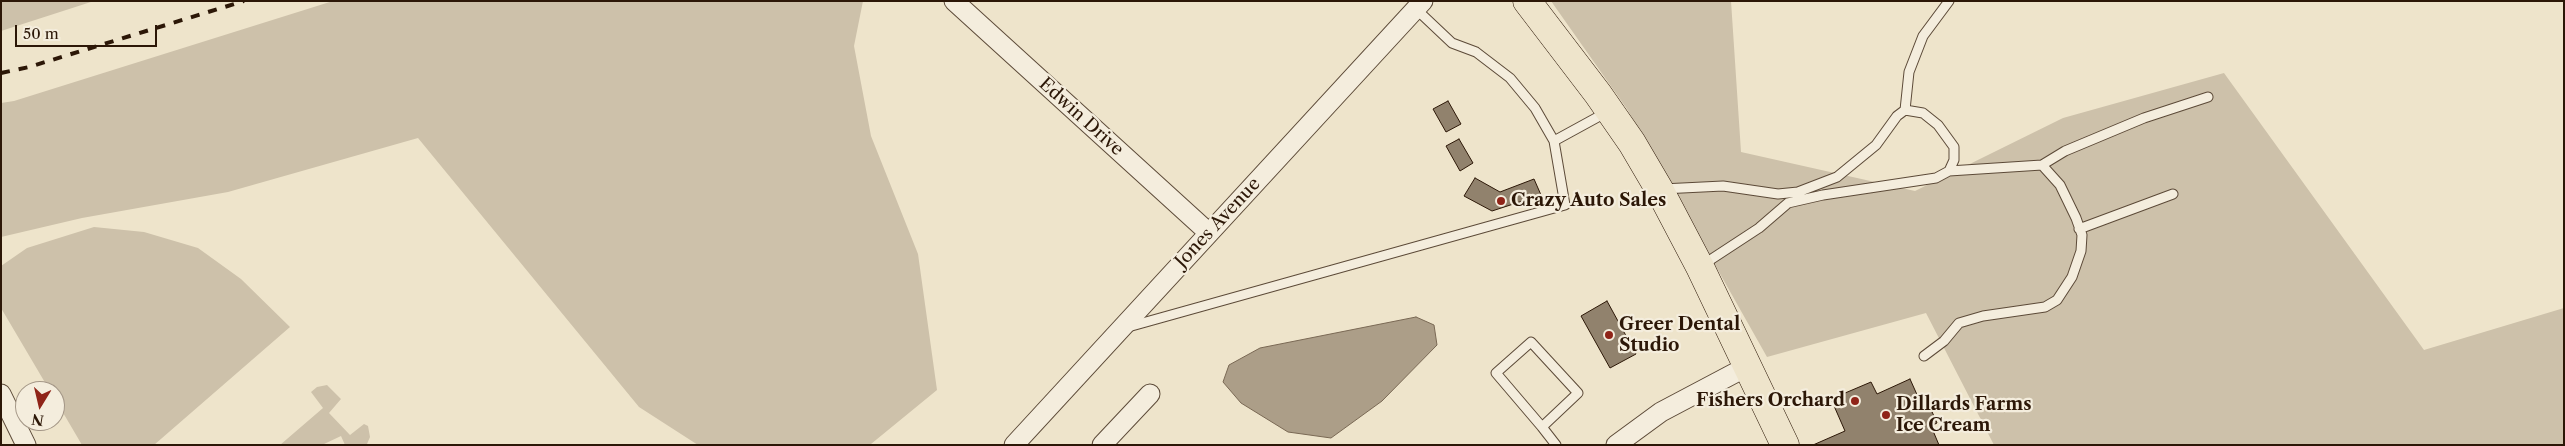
<!DOCTYPE html>
<html>
<head>
<meta charset="utf-8">
<style>
	body { margin:0 }
	#map { position:relative; width:2565px; height:446px; overflow:hidden; background:#eee4cb; font-family:"Libre Caslon Text",serif }
	canvas { display:block }
	.frame { position:absolute; inset:0; border:2px solid #2c1707; pointer-events:none }
	.north { position:absolute; left:15px; top:381px; width:50px; height:50px; box-sizing:border-box; background:#f4eddd; border:1px solid #a49787; border-radius:50%; rotate:189deg; font-size:14px; font-weight:700; line-height:20px; text-align:center; color:#2c1707 }
	.north::after { content:''; display:block; margin:auto; width:18px; height:22px; background:#8f2418; clip-path:polygon(50% 0,100% 100%,50% 72%,0 100%) }
	.scale { position:absolute; left:15px; top:25px; width:142px; height:22px; box-sizing:border-box; border:2px solid #2c1707; border-top:0; padding-left:6px; font-size:15px; line-height:18px; white-space:nowrap; color:#2c1707; -webkit-text-stroke:4px #f4eddd; paint-order:stroke }
</style>
</head>
<body>
<div id="map">
<canvas width="2565" height="446"></canvas>
<div class="frame"></div>
<div class="north">N</div>
<div class="scale">50 m</div>
</div>
<script>
const c = document.querySelector('canvas').getContext('2d');
c.lineJoin = 'round';
function fillPath(path, color) {
  c.fillStyle = color;
  c.fill(path, 'evenodd');
}
function poly(rows) {
  const path = new Path2D();
  for (const r of rows) {
    path.moveTo(r[0], r[1]);
    for (let i = 2; i < r.length; i += 2) path.lineTo(r[i], r[i + 1]);
  }
  return path;
}
function trace(path, color, width, dash) {
  c.strokeStyle = color;
  c.lineWidth = width;
  c.lineCap = dash ? 'butt' : 'round';
  c.setLineDash(dash || []);
  c.stroke(path);
}
function write(font, color, halo, rows, align = 'center') {
  c.font = font + ' "Libre Caslon Text",serif';
  c.lineWidth = 4.5;
  c.setLineDash([]);
  c.textBaseline = 'middle';
  c.strokeStyle = halo;
  c.fillStyle = color;
  for (const [text, x, y, turn = 0] of rows) {
    c.save();
    c.translate(x, y);
    c.rotate((+turn || 0) * Math.PI / 180);
    c.textAlign = isNaN(turn) ? turn : align;
    if (halo) c.strokeText(text, 0, 0);
    c.fillText(text, 0, 0);
    c.restore();
  }
}
const green = poly([
	[1,1,94,1,1,31],
	[333,1,863,1,854,46,871,136,918,254,937,390,871,444,698,445,639,407,418,138,228,192,82,218,1,237,1,103,14,101],
	[1551,1,1731,1,1741,152,1915,191,2063,118,2224,73,2424,350,2564,308,2564,445,1994,445,1926,313,1767,357,1627,109],
	[94,227,144,232,198,248,241,279,290,327,154,445,82,445,55,399,55,391,50,391,1,308,1,266,27,248],
	[327,385,341,399,329,413,350,435,364,424,368,426,370,437,367,444,345,445,341,436,322,445,280,445,323,408,311,392,317,387]
]);
const water = poly([
	[1416,317,1434,325,1437,345,1382,401,1331,438,1288,432,1241,403,1223,382,1229,365,1260,348,1416,317]
]);
const building = poly([
	[1448,101,1461,124,1446,132,1433,109,1448,101],
	[1459,139,1473,163,1460,171,1446,146,1459,139],
	[1475,178,1500,192,1534,179,1541,195,1492,211,1464,196,1475,178],
	[1607,301,1636,354,1610,368,1581,316,1607,301],
	[1910,379,1923,408,1929,405,1937,423,1931,426,1939,445,1813,445,1845,431,1831,399,1871,382,1877,394,1910,379]
]);
const lane = poly([
	[1416,9,1452,43,1476,52,1510,78,1535,108,1554,141,1607,112],
	[1905,110,1909,72,1923,36,1949,1],
	[2042,165,2065,151,2144,118,2208,97],
	[1662,189,1723,186,1778,194,1798,192,1837,177,1876,145,1897,116,1905,110,1923,113,1938,125,1954,147,1954,160,1949,171,1936,178,1823,195,1788,203,1759,228,1701,266],
	[2079,229,2173,194],
	[1128,327,1565,205,1554,141],
	[1924,356,1944,341,1959,323,1983,316,2045,307,2057,300,2072,277,2081,251,2082,235,2076,218,2060,185,2042,165,1949,171],
	[1542,427,1496,373,1531,342,1578,393,1542,427,1556,445]
]);
const street = poly([
	[954,1,1209,233],
	[1,394,26,445],
	[1014,445,1423,1],
	[1102,445,1150,394],
	[1616,445,1661,412,1748,366]
]);
const primary = poly([
	[1527,1,1598,94,1632,143,1659,189,1700,267,1785,445]
]);
const rail = poly([
	[1,73,29,67,244,1]
]);
const markers = [
	[1501,201,5,"#8f2418"],
	[1609,335,5,"#8f2418"],
	[1855,401,5,"#8f2418"],
	[1886,415,5,"#8f2418"]
];
const streetNames = [
	["Edwin Drive",1081,117,42],
	["Jones Avenue",1218,223,-47]
];
const poiNames = [
	["Crazy Auto Sales",1511,201],
	["Greer Dental",1619,325],
	["Studio",1619,346],
	["Fishers Orchard",1845,401,"right"],
	["Dillards Farms",1896,405],
	["Ice Cream",1896,426]
];
fillPath(green, '#cdc1aa');
fillPath(water, '#ac9e88');
trace(water, '#796854', 1);
fillPath(building, '#91826d');
trace(building, '#2c1707', 1);
trace(lane, '#5c4a38', 11);
trace(street, '#5c4a38', 21);
trace(primary, '#2c1707', 29);
trace(lane, '#f4eddd', 9);
trace(street, '#f4eddd', 19);
trace(primary, '#eee4cb', 28);
trace(rail, '#2c1707', 4, [9, 9]);
for (const [x, y, r, color] of markers) {
  const dot = new Path2D();
  dot.arc(x, y, r, 0, 2 * Math.PI);
  c.fillStyle = color;
  c.fill(dot);
  trace(dot, '#f4eddd', 2);
}
write('18px', '#2c1707', '#f4eddd', streetNames);
write('bold 18px', '#2c1707', '#f4eddd', poiNames, 'left');
</script>
</body>
</html>
